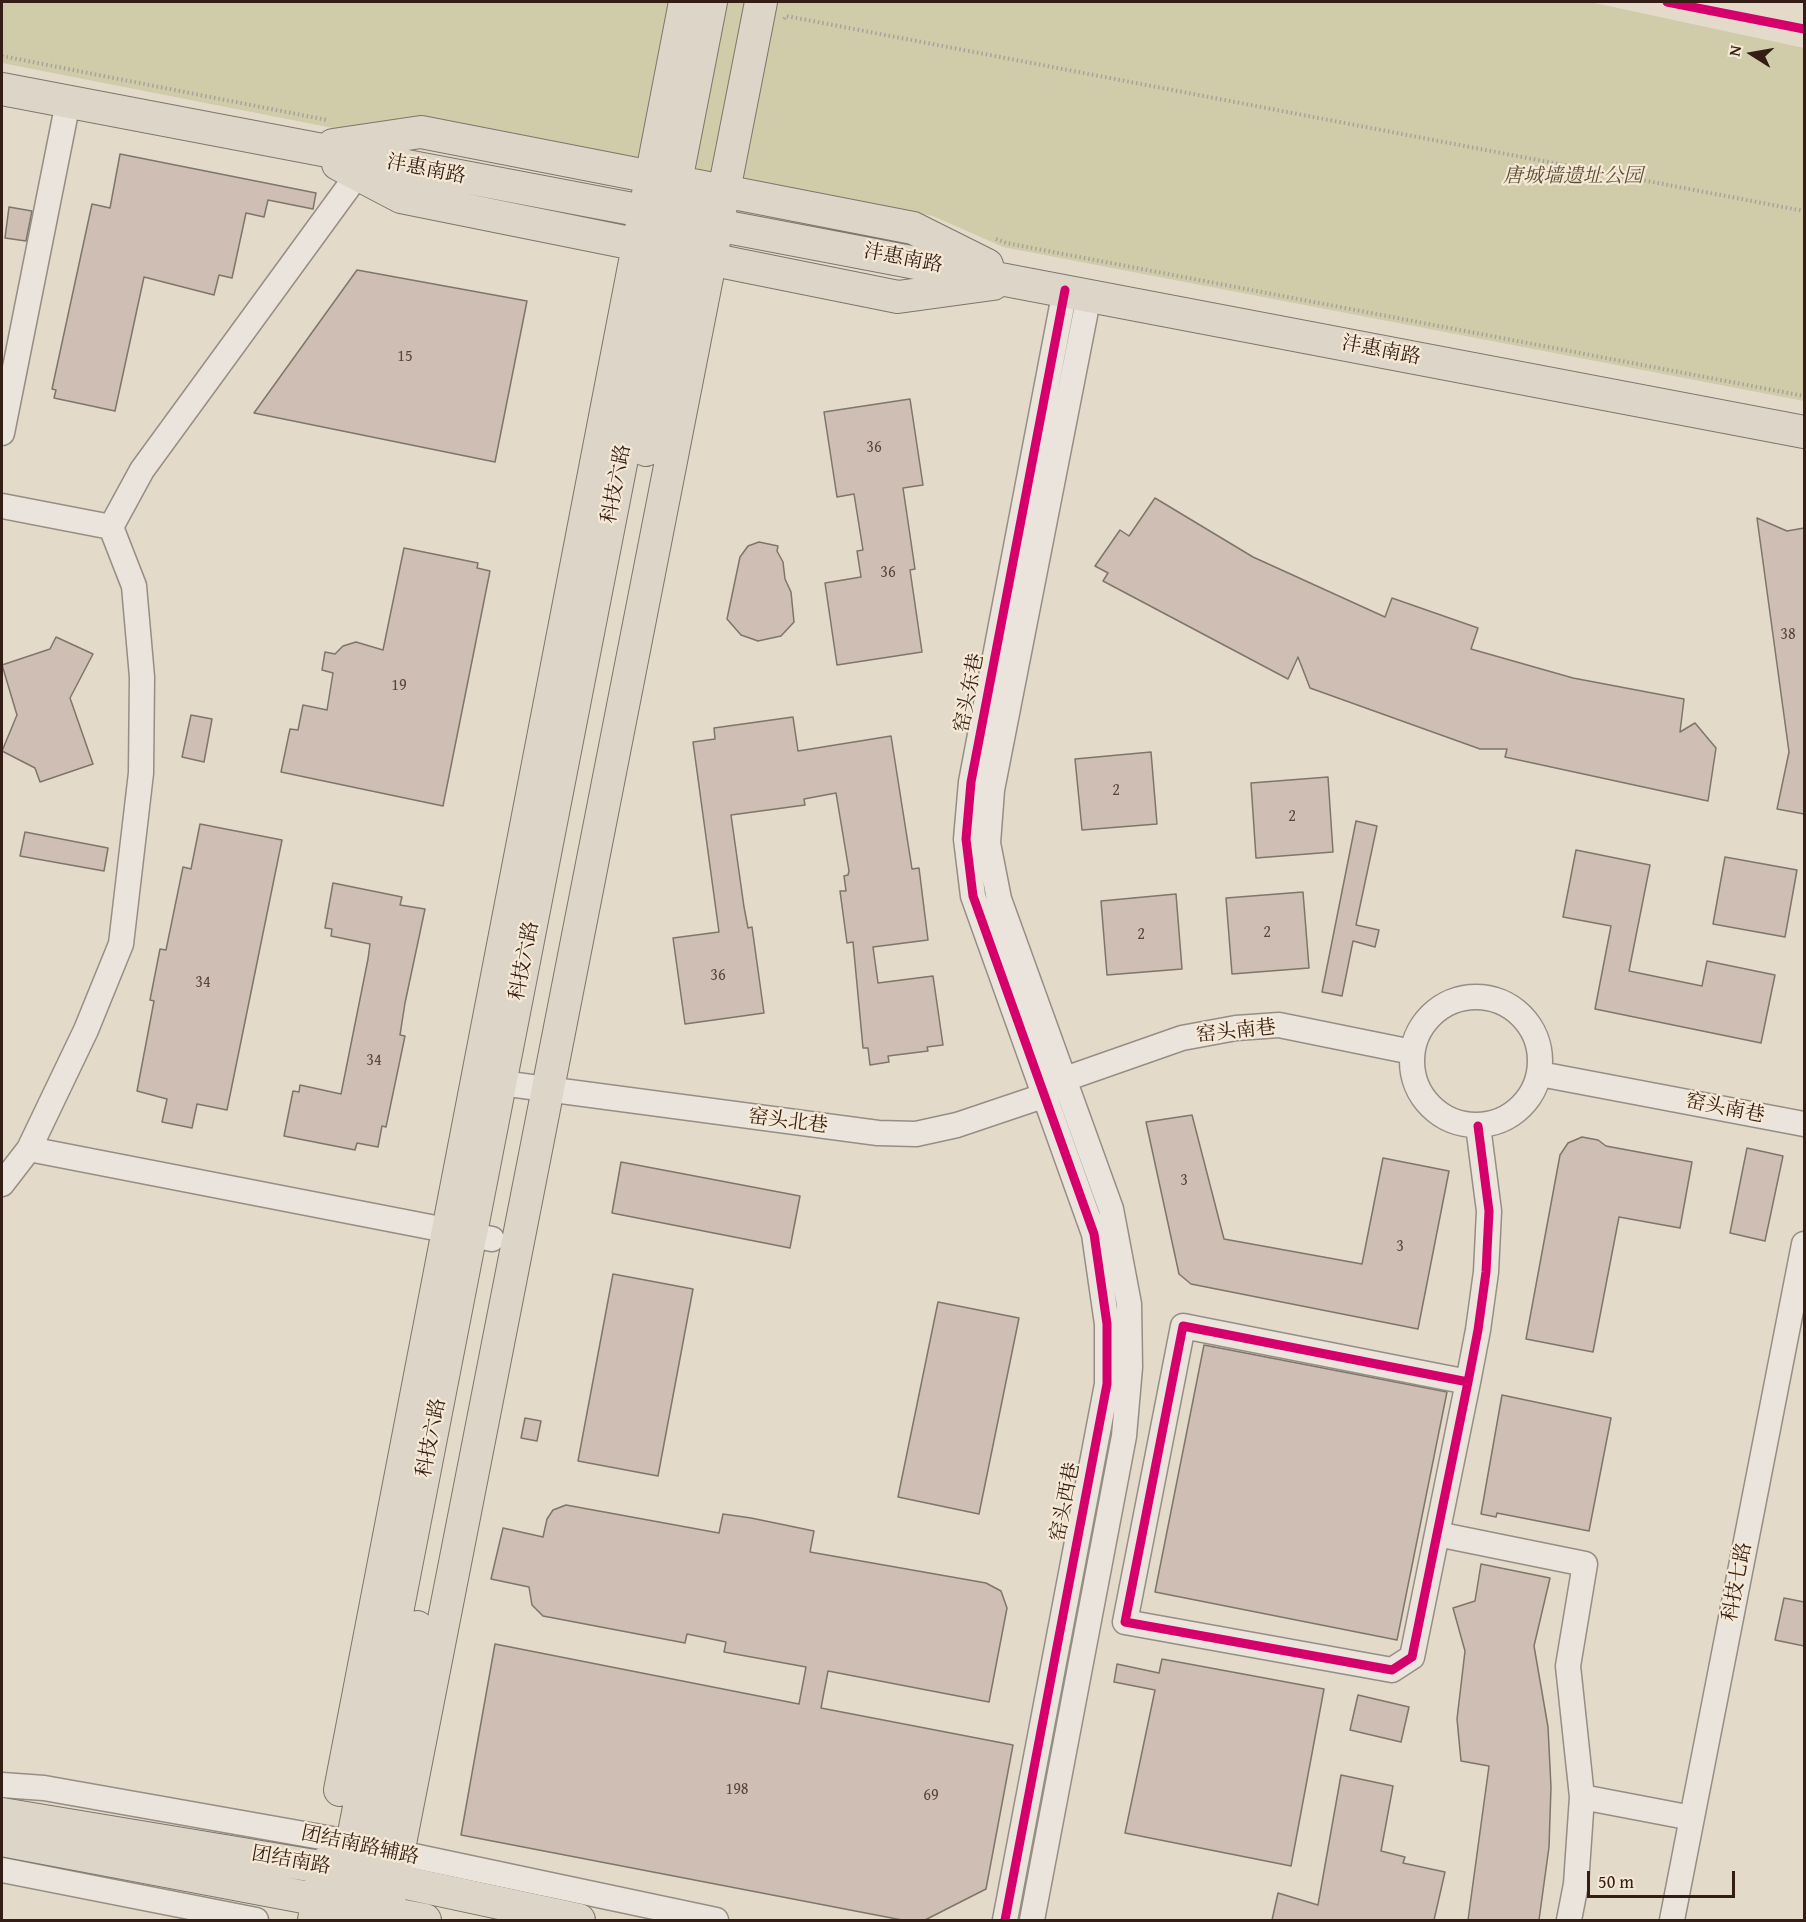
<!DOCTYPE html>
<html>
<head>
<meta charset="utf-8">
<style>
	body { margin:0 }
	#map { position:relative; width:1806px; height:1922px; overflow:hidden; background:#e4daca; font-family:"Gentium Book Plus",serif }
	canvas { display:block }
	.frame { position:absolute; inset:0; border:3px solid #341d14; pointer-events:none }
	.north { position:absolute; left:1722px; top:24px; width:60px; height:60px; -webkit-text-stroke:4px #f5e9d5; paint-order:stroke; rotate:281deg; font-size:16px; font-weight:700; line-height:24px; text-align:center; color:#341d14 }
	.north::after { content:''; display:block; margin:auto; width:21px; height:27px; background:#341d14; clip-path:polygon(50% 0,100% 100%,50% 72%,0 100%) }
	.scale { position:absolute; left:1587px; top:1871px; width:148px; height:27px; box-sizing:border-box; border:3px solid #341d14; border-top:0; padding-left:8px; font-size:18px; line-height:21px; white-space:nowrap; color:#341d14; -webkit-text-stroke:4px #f5e9d5; paint-order:stroke }
</style>
</head>
<body>
<div id="map">
<canvas width="1806" height="1922"></canvas>
<div class="frame"></div>
<div class="north">N</div>
<div class="scale">50 m</div>
</div>
<script>
const c = document.querySelector('canvas').getContext('2d');
c.lineJoin = 'round';
function fillPath(path, color) {
  c.fillStyle = color;
  c.fill(path, 'evenodd');
}
function poly(rows) {
  const path = new Path2D();
  for (const r of rows) {
    if (r.length === 3) {
      path.moveTo(r[0] + r[2], r[1]);
      path.arc(r[0], r[1], r[2], 0, 2 * Math.PI);
      continue;
    }
    path.moveTo(r[0], r[1]);
    for (let i = 2; i < r.length; i += 2) path.lineTo(r[i], r[i + 1]);
  }
  return path;
}
function trace(path, color, width, dash) {
  c.strokeStyle = color;
  c.lineWidth = width;
  c.lineCap = dash ? 'butt' : 'round';
  c.setLineDash(dash || []);
  c.stroke(path);
}
function write(font, color, halo, rows, align = 'center') {
  c.font = font + ' "Gentium Book Plus","Noto Serif SC",serif';
  c.lineWidth = 4.5;
  c.setLineDash([]);
  c.textBaseline = 'middle';
  c.strokeStyle = halo;
  c.fillStyle = color;
  for (const [text, x, y, turn = 0] of rows) {
    c.save();
    c.translate(x, y);
    c.rotate((+turn || 0) * Math.PI / 180);
    c.textAlign = isNaN(turn) ? turn : align;
    if (halo) c.strokeText(text, 0, 0);
    c.fillText(text, 0, 0);
    c.restore();
  }
}
const green = poly([
	[2,2,1590,2,1804,48,1804,401,1003,247,933,216,421,118,333,128,2,63]
]);
const building = poly([
	[120,154,316,193,313,209,268,200,264,217,246,213,232,278,219,275,214,295,144,277,115,411,54,398,56,390,52,389,92,204,110,208,120,154],
	[9,207,32,211,26,241,5,238,9,207],
	[357,270,527,301,495,462,254,413,357,270],
	[910,399,923,485,903,488,915,569,910,570,922,652,837,665,825,583,861,577,857,551,863,550,854,494,837,497,824,412,910,399],
	[1155,498,1253,557,1385,617,1392,598,1478,628,1471,649,1573,678,1684,699,1680,732,1695,723,1716,748,1708,801,1505,757,1507,749,1480,749,1310,688,1298,657,1288,679,1103,581,1108,573,1095,566,1120,530,1129,536,1155,498],
	[1757,518,1787,531,1804,528,1804,814,1777,809,1789,752,1757,518],
	[759,542,778,546,777,551,783,562,785,579,791,592,794,622,781,636,758,641,741,635,727,619,740,557,748,546,759,542],
	[404,548,478,563,477,568,490,571,443,806,281,772,290,729,298,730,303,705,327,710,333,673,322,670,325,652,335,654,343,646,356,642,383,650,404,548],
	[56,637,93,654,70,698,93,764,40,782,35,768,2,751,17,715,2,665,50,649,56,637],
	[191,715,212,719,204,762,182,757,191,715],
	[793,717,798,751,891,736,912,869,919,868,928,940,873,947,878,983,933,976,943,1045,927,1047,928,1051,888,1056,889,1062,870,1065,868,1048,863,1048,853,942,847,943,840,891,846,891,844,876,848,875,849,871,836,793,804,799,805,805,731,815,744,907,748,928,752,927,764,1013,685,1024,673,938,719,932,693,742,715,739,714,728,793,717],
	[1151,752,1157,824,1082,830,1075,759,1151,752],
	[1328,777,1333,852,1256,858,1251,783,1328,777],
	[1356,821,1377,826,1356,925,1379,930,1375,947,1353,941,1342,996,1322,992,1356,821],
	[200,824,282,840,227,1110,197,1104,192,1128,162,1122,167,1099,137,1091,154,1001,150,1000,160,949,166,950,183,867,191,869,200,824],
	[25,832,108,848,104,871,20,856,25,832],
	[1576,850,1650,865,1629,971,1702,986,1707,961,1775,975,1761,1043,1595,1009,1611,926,1563,917,1576,850],
	[1725,857,1797,870,1785,937,1713,924,1725,857],
	[333,883,402,897,400,905,425,909,405,1003,400,1035,405,1036,386,1127,382,1126,378,1147,357,1143,355,1150,284,1136,293,1091,299,1092,300,1085,341,1094,368,959,370,944,331,936,332,929,325,928,333,883],
	[1303,892,1309,968,1232,974,1226,898,1303,892],
	[1176,894,1182,969,1107,975,1101,901,1176,894],
	[1192,1115,1224,1239,1362,1264,1383,1158,1449,1171,1418,1329,1191,1284,1179,1274,1146,1122,1192,1115],
	[1582,1137,1598,1140,1606,1146,1692,1162,1680,1228,1619,1217,1593,1352,1526,1339,1560,1155,1568,1143,1582,1137],
	[1747,1148,1783,1156,1765,1241,1730,1233,1747,1148],
	[621,1162,800,1196,790,1248,612,1213,621,1162],
	[613,1274,693,1289,658,1476,578,1461,613,1274],
	[938,1302,1019,1318,979,1514,898,1497,938,1302],
	[1204,1345,1447,1392,1397,1640,1155,1592,1204,1345],
	[1502,1395,1611,1418,1589,1531,1497,1513,1496,1517,1481,1514,1502,1395],
	[525,1418,541,1421,537,1441,521,1438,525,1418],
	[566,1505,719,1533,723,1514,751,1518,814,1531,810,1552,986,1583,1001,1591,1007,1608,989,1702,828,1671,821,1708,1013,1745,986,1889,925,1920,902,1920,461,1835,495,1644,799,1704,806,1667,724,1652,726,1642,687,1634,685,1643,543,1616,532,1605,529,1587,491,1579,503,1528,543,1537,547,1519,553,1510,566,1505],
	[1481,1564,1550,1578,1534,1646,1548,1727,1551,1787,1549,1847,1539,1920,1468,1920,1489,1766,1461,1761,1457,1719,1465,1651,1453,1608,1475,1601,1481,1564],
	[1784,1598,1804,1602,1804,1646,1775,1640,1784,1598],
	[1162,1659,1324,1689,1291,1866,1125,1833,1155,1690,1114,1682,1117,1664,1159,1673,1162,1659],
	[1358,1695,1409,1707,1401,1742,1350,1730,1358,1695],
	[1341,1775,1393,1786,1381,1851,1405,1857,1403,1863,1445,1872,1434,1920,1272,1920,1278,1893,1318,1905,1341,1775]
]);
const path = poly([
	[784,19,786,16,1804,211],
	[2,56,327,120],
	[996,239,1006,243,1804,396]
]);
const minor = poly([
	[2,433,68,102],
	[2,506,111,527],
	[1476,1061,64],
	[1540,1074,1804,1124],
	[501,1083,878,1133,916,1134,957,1125,1046,1095,1065,1079,1182,1038,1236,1028,1279,1025,1412,1052],
	[29,1149,492,1239],
	[2,1184,29,1149,86,1030,121,944,141,773,142,677,134,586,111,527,142,470,358,174],
	[1468,1382,1183,1326,1125,1622,1392,1670,1412,1657,1437,1534,1468,1382,1478,1330,1486,1272,1489,1211,1478,1126],
	[1437,1534,1585,1564,1568,1666,1582,1797,1576,1884,1569,1920],
	[2,1785,44,1788,338,1840,716,1920],
	[1582,1797,1692,1818],
	[2,1870,256,1920],
	[1005,1920,1107,1384,1107,1324,1094,1234,973,896,966,839,971,782,1065,290],
	[1032,1920,1124,1436,1130,1367,1129,1304,1111,1209,999,899,988,843,992,790,1089,295],
	[1672,1920,1804,1244]
]);
const major = poly([
	[2,89,1804,432],
	[333,145,421,132,913,228,987,265],
	[338,164,401,197,898,297,993,284],
	[646,450,693,207],
	[340,1790,685,2],
	[2,1814,369,1875,579,1920],
	[2,1840,425,1920],
	[314,1920,325,1863],
	[337,1920,711,2],
	[361,1920,417,1627],
	[385,1920,761,2]
]);
const cycleway = poly([
	[1667,2,1804,29],
	[1468,1382,1183,1326,1125,1622,1392,1670,1412,1657,1437,1534,1468,1382,1478,1330,1486,1272,1489,1211,1478,1126],
	[1005,1920,1107,1384,1107,1324,1094,1234,973,896,966,839,971,782,1065,290]
]);
const numberNames = [
	["15",405,357],
	["36",874,448],
	["36",888,573],
	["38",1788,635],
	["19",399,686],
	["2",1116,791],
	["2",1292,817],
	["2",1267,933],
	["2",1141,935],
	["36",718,976],
	["34",203,983],
	["34",374,1061],
	["3",1184,1181],
	["3",1400,1247],
	["198",737,1790],
	["69",931,1796]
];
const streetNames = [
	["沣惠南路",426,170,11],
	["沣惠南路",903,259,11],
	["沣惠南路",1381,351,11],
	["科技六路",617,484,-79],
	["窑头东巷",970,693,-79],
	["科技六路",525,961,-79],
	["窑头南巷",1236,1032,-6],
	["窑头南巷",1725,1109,11],
	["窑头北巷",788,1122,7],
	["科技六路",432,1438,-79],
	["窑头西巷",1066,1502,-79],
	["科技七路",1738,1582,-79],
	["团结南路辅路",360,1846,12],
	["团结南路",291,1861,10]
];
const parkNames = [
	["唐城墙遗址公园",1573,177]
];
fillPath(green, '#d0cba9');
fillPath(building, '#cebeb3');
trace(building, '#7e756b', 1.5);
trace(minor, '#968e84', 27);
trace(major, '#7e756b', 34);
trace(path, '#a8a29a', 4, [1.5, 3]);
trace(minor, '#eae4dc', 24);
trace(major, '#ddd5c7', 32);
trace(cycleway, '#d6006c', 9);
write('16px', '#5a453c', null, numberNames);
write('20px', '#341d14', '#f5e9d5', streetNames);
write('italic 20px', '#5e4e39', '#f5e9d5', parkNames);
</script>
</body>
</html>
